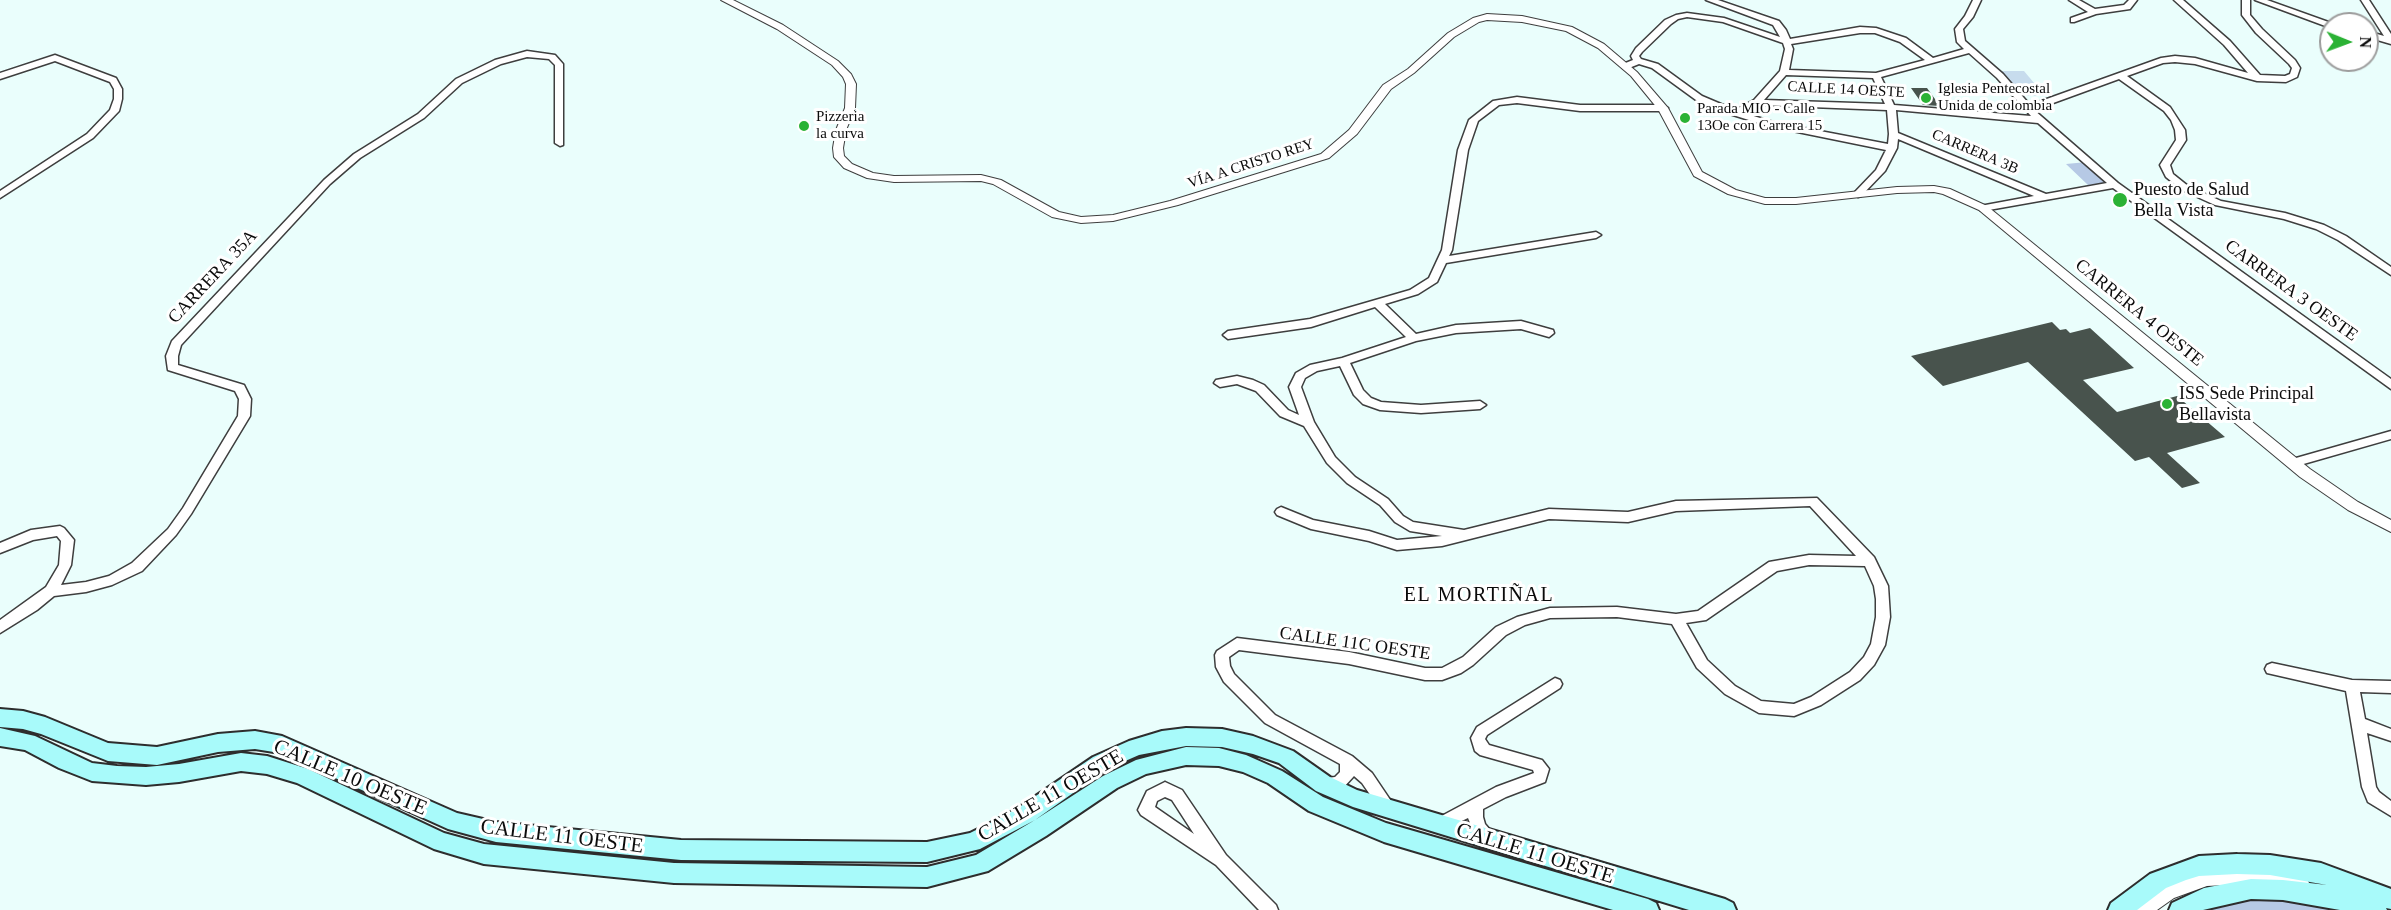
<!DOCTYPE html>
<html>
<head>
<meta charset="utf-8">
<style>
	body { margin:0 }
	#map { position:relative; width:2391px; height:910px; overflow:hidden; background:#eafefc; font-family:"Times New Roman",serif }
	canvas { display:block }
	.north { position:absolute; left:2319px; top:12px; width:60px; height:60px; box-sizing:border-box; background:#fff; border:2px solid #9d9d9d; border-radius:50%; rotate:91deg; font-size:16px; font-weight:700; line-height:24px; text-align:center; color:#0b0b0b }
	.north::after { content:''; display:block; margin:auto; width:21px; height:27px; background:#2bb235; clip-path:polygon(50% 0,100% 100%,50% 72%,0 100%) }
</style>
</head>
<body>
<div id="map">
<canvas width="2391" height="910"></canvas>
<div class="north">N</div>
</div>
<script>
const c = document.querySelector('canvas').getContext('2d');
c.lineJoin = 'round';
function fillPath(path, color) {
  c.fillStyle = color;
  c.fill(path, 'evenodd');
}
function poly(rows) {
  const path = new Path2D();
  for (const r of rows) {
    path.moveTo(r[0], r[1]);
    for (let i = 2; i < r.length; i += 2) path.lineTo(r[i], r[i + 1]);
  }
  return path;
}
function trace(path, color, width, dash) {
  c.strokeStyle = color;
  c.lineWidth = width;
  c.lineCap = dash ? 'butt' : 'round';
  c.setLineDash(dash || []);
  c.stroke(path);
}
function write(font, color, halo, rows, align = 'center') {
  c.font = font + ' "Times New Roman",serif';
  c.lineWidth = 6;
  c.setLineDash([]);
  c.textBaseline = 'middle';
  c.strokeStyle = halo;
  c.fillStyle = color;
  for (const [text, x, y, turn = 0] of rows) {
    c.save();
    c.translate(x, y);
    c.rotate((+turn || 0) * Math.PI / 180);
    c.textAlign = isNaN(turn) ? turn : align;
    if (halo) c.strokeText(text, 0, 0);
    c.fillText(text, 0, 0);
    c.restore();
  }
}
const green = poly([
	[2087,162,2110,183,2088,185,2066,164],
	[2251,889,2376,910,2180,910]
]);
const pitch = poly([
	[2000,71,2024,71,2045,96,2020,96]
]);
const building = poly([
	[1911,88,1927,88,1940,106,1923,105],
	[2052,322,2060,330,2066,329,2070,333,2090,328,2134,368,2083,380,2117,412,2177,396,2225,437,2167,453,2200,483,2182,488,2149,457,2135,461,2028,362,1943,386,1911,356]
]);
const minor = poly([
	[1706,0,1718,0,1779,21,1786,30,1790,39,1860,27,1876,28,1906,38,1933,58,1964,49,1957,42,1955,29,1965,16,1973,0,1981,0,1973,17,1963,29,1965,41,2003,74,2030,105,2161,58,2175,56,2195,58,2248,73,2224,45,2174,0,2183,0,2230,41,2260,75,2285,76,2290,74,2292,68,2289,64,2256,33,2242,15,2242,0,2250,0,2250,15,2262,29,2295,60,2300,68,2297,77,2286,82,2257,81,2195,64,2175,62,2163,63,2127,76,2170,107,2185,130,2186,140,2170,165,2173,174,2188,186,2221,201,2285,213,2324,225,2346,236,2391,267,2391,275,2338,240,2316,229,2284,219,2215,205,2182,190,2166,177,2160,165,2176,140,2175,130,2171,120,2164,111,2119,79,2034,110,2118,183,2391,379,2391,389,2113,188,1983,211,1980,210,1980,206,2034,196,1898,139,1897,148,1885,171,1861,196,1858,197,1853,194,1876,170,1886,150,1768,126,1717,110,1696,100,1652,68,1639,64,1629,68,1623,68,1623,64,1633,60,1631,56,1636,48,1665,20,1676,15,1687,13,1724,18,1780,37,1773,25,1706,0],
	[1687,17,1723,22,1783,43,1785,49,1780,71,1754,100,1735,110,1702,96,1658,64,1641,59,1639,56,1642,52,1671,24,1678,19,1687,17],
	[1860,33,1875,33,1900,42,1925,60,1876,73,1789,70,1793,49,1791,44,1860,33],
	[1969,53,1997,78,2031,116,1894,105,1881,77,1969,53],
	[1786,75,1873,78,1885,104,1764,100,1786,75],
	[1759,105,1887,110,1889,134,1888,144,1773,122,1744,113,1759,105],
	[1896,110,2038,123,2107,183,2046,194,1898,133,1896,110],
	[2069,0,2079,0,2095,9,2124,5,2129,0,2137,0,2130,9,2096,14,2074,22,2071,22,2071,18,2088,12,2069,0],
	[2255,0,2267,0,2334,24,2331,24,2331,27,2328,27,2255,0],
	[2361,0,2369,0,2391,34,2391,44,2367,37,2367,31,2384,36,2361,0],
	[527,51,555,55,563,64,563,145,560,146,555,143,555,65,549,59,527,57,501,64,462,83,424,118,360,158,330,184,181,345,178,356,178,365,244,385,251,399,250,416,191,514,176,535,142,571,112,585,86,592,54,596,37,610,0,633,0,620,46,587,59,565,61,541,57,536,33,540,0,553,0,543,31,530,60,526,64,528,74,540,71,565,61,585,86,582,109,576,132,563,168,529,183,508,238,416,239,399,235,391,168,370,166,356,172,341,324,180,354,154,418,114,456,79,495,60,527,51],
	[55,55,116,78,122,89,122,99,119,111,93,138,0,198,0,191,87,134,110,110,114,99,114,89,110,82,55,61,0,79,0,73,55,55],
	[1517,97,1580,105,1663,105,1668,108,1663,111,1580,111,1517,103,1499,105,1478,121,1468,150,1452,250,1449,256,1596,232,1601,235,1596,238,1446,263,1437,282,1418,294,1385,304,1416,334,1456,325,1521,321,1553,330,1554,333,1549,337,1521,329,1456,333,1416,341,1350,363,1363,390,1371,398,1381,402,1421,405,1480,401,1486,405,1480,409,1421,413,1380,410,1363,404,1354,395,1340,366,1317,371,1305,378,1301,387,1314,422,1335,457,1355,477,1388,499,1403,516,1413,522,1464,530,1549,509,1628,512,1676,501,1817,498,1874,557,1888,586,1890,617,1885,645,1874,665,1860,680,1821,705,1794,716,1759,713,1725,694,1697,668,1672,624,1617,617,1550,618,1525,625,1506,635,1473,665,1461,673,1442,680,1425,680,1349,664,1239,650,1229,657,1230,666,1234,674,1275,715,1352,756,1372,773,1397,810,1394,815,1389,817,1384,815,1362,783,1354,776,1343,788,1324,791,1319,789,1317,784,1319,779,1335,777,1340,772,1340,764,1265,723,1224,682,1216,667,1215,655,1217,651,1237,638,1349,652,1425,668,1442,668,1463,657,1496,627,1517,617,1550,608,1617,607,1676,614,1698,611,1769,562,1809,555,1856,556,1810,506,1676,511,1628,522,1549,519,1442,546,1397,550,1369,541,1311,529,1277,515,1275,512,1277,509,1281,507,1313,520,1369,531,1397,540,1442,536,1410,531,1395,522,1380,505,1347,483,1327,463,1304,426,1280,416,1256,391,1237,384,1220,387,1214,383,1216,380,1237,376,1253,380,1264,385,1288,410,1299,415,1289,387,1296,373,1310,365,1342,358,1406,337,1375,307,1311,327,1228,339,1223,335,1228,331,1310,319,1410,290,1429,278,1442,250,1458,150,1469,120,1493,101,1517,97],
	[1809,565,1865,566,1874,586,1876,599,1876,617,1871,644,1864,657,1850,672,1811,697,1794,704,1761,701,1735,686,1707,660,1686,623,1706,620,1777,571,1809,565],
	[2391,431,2391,439,2293,467,2287,463,2289,460,2391,431],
	[2272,663,2352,680,2391,681,2391,693,2360,692,2365,719,2391,729,2391,741,2367,733,2376,787,2379,792,2391,801,2391,816,2368,802,2362,787,2346,691,2267,673,2265,669,2267,665,2272,663],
	[1555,678,1560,680,1562,684,1560,688,1487,735,1485,739,1489,745,1542,760,1549,769,1545,782,1506,797,1483,809,1483,817,1485,824,1497,838,1494,843,1489,845,1484,843,1474,833,1468,818,1441,831,1436,829,1433,824,1436,819,1496,787,1534,773,1533,770,1480,755,1475,751,1471,738,1477,727,1555,678],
	[1165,782,1182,790,1226,855,1276,905,1278,910,1259,910,1216,865,1141,815,1138,810,1147,791,1165,782],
	[1165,797,1172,800,1194,834,1155,807,1157,801,1165,797]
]);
const tertiary = poly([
	[721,0,733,0,783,25,838,61,851,74,856,84,855,108,846,130,843,148,844,156,852,164,873,173,894,176,981,175,1001,180,1059,212,1081,217,1113,215,1170,201,1321,154,1349,130,1383,85,1408,69,1448,33,1473,18,1487,14,1522,16,1572,27,1604,44,1637,72,1668,108,1702,172,1736,190,1765,198,1796,198,1897,187,1934,186,1950,189,1987,206,2310,469,2358,502,2391,520,2391,532,2348,510,2300,477,1979,210,1943,194,1934,192,1897,193,1796,204,1765,204,1728,194,1694,176,1658,109,1631,76,1598,48,1566,31,1522,22,1487,20,1479,22,1454,37,1414,73,1391,89,1357,134,1329,158,1178,205,1113,221,1081,223,1052,217,993,184,981,181,894,182,867,178,844,168,834,157,833,148,836,130,845,108,846,84,843,77,832,65,777,29,721,0],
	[2244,868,2300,875,2306,877,2309,883,2306,889,2300,891,2244,884,2207,886,2174,898,2157,910,2133,910,2136,904,2169,883,2207,870,2244,868]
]);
const secondary = poly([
	[0,709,23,711,45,717,108,743,157,747,218,734,255,731,282,736,457,813,496,822,681,840,927,842,970,833,994,821,1021,806,1093,757,1129,741,1162,731,1186,728,1222,729,1253,736,1293,751,1330,777,1357,790,1725,899,1733,903,1736,910,1689,910,1353,807,1316,791,1279,763,1253,754,1222,747,1186,746,1139,755,1107,769,1035,820,1103,776,1136,760,1186,747,1219,748,1246,755,1282,771,1323,797,1386,823,1648,899,1656,903,1659,910,1613,910,1384,842,1309,811,1268,783,1243,772,1219,766,1186,765,1146,774,1117,788,1046,836,988,871,927,887,674,883,484,864,434,849,297,783,267,774,241,771,179,782,146,785,92,781,59,768,25,750,0,746,0,728,35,736,92,763,117,766,146,767,179,764,241,753,267,756,308,769,444,833,484,844,674,863,927,867,976,855,1035,820,980,849,927,862,681,860,496,842,448,829,280,753,255,749,218,752,157,765,108,761,41,734,23,729,0,727,0,709],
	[2237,854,2270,855,2321,863,2391,889,2391,909,2386,908,2387,910,2340,910,2283,900,2251,899,2203,910,2169,910,2172,903,2204,888,2251,879,2283,880,2327,885,2270,875,2237,874,2199,876,2186,880,2166,888,2137,910,2108,910,2111,903,2150,874,2199,856,2237,854]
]);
const markers = [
	[1926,98,6,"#2bb235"],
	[1685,118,6,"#2bb235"],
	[804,126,6,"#2bb235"],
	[2120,200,8,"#2bb235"],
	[2167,404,6,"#2bb235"]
];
const farPoinames = [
	["Iglesia Pentecostal",1938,89],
	["Unida de colombia",1938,106],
	["Parada MIO - Calle",1697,109],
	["13Oe con Carrera 15",1697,126],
	["Pizzeria",816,117],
	["la curva",816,134]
];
const farStreetnames = [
	["CALLE 14 OESTE",1846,90,3],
	["CARRERA 3B",1975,152,23],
	["VÍA A CRISTO REY",1251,164,-18]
];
const poiNames = [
	["Puesto de Salud",2134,190],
	["Bella Vista",2134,211],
	["ISS Sede Principal",2179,394],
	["Bellavista",2179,415]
];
const streetNames = [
	["CARRERA 35A",213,277,-47],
	["CARRERA 3 OESTE",2291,291,36],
	["CARRERA 4 OESTE",2139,313,39],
	["CALLE 11C OESTE",1355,644,8]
];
const neighbourhoodNames = [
	["EL MORTIÑAL",1479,596]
];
const nearStreetnames = [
	["CALLE 10 OESTE",350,778,23],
	["CALLE 11 OESTE",1051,796,-30],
	["CALLE 11 OESTE",562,837,7],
	["CALLE 11 OESTE",1535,854,17]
];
fillPath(green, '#b6c9e5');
fillPath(pitch, '#c7dced');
fillPath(building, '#48534d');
trace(minor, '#3e3e3e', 3);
trace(tertiary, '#3e3e3e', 2);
trace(secondary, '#2d2d2d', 4);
fillPath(minor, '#fff');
fillPath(tertiary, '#fff');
fillPath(secondary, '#a8fafa');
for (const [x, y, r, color] of markers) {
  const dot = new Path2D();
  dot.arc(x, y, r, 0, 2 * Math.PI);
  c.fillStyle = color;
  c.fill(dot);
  trace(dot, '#fff', 2);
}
write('15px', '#0b0b0b', '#fff', farPoinames, 'left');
write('15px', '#0b0b0b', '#fff', farStreetnames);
write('18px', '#0b0b0b', '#fff', poiNames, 'left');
write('18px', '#0b0b0b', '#fff', streetNames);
c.letterSpacing = '1.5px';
write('20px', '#0b0b0b', '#fff', neighbourhoodNames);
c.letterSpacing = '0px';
write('21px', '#0b0b0b', '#fff', nearStreetnames);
</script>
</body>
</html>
